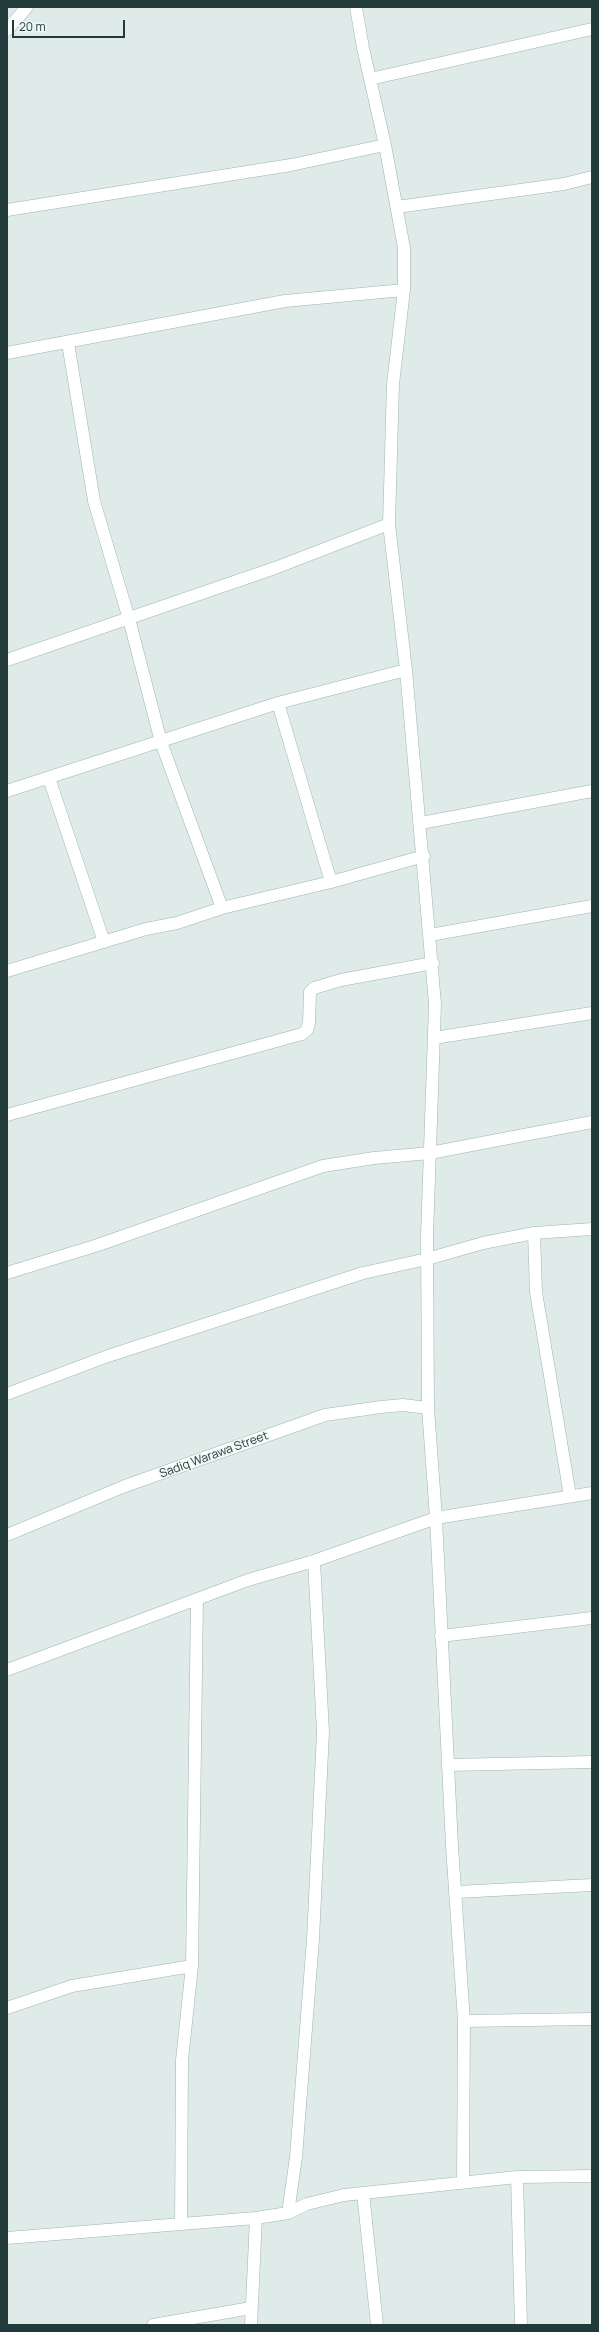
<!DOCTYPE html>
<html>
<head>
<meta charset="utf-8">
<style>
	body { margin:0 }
	#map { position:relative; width:599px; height:2332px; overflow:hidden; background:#dfebe8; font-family:Manrope,sans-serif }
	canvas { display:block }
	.frame { position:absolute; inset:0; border:8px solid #203b3a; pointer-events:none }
	.scale { position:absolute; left:12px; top:20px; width:113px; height:18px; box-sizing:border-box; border:2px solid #203b3a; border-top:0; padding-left:5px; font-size:12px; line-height:14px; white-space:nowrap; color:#203b3a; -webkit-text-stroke:3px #f0f7f5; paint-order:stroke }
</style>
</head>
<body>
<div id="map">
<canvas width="599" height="2332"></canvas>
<div class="frame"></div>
<div class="scale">20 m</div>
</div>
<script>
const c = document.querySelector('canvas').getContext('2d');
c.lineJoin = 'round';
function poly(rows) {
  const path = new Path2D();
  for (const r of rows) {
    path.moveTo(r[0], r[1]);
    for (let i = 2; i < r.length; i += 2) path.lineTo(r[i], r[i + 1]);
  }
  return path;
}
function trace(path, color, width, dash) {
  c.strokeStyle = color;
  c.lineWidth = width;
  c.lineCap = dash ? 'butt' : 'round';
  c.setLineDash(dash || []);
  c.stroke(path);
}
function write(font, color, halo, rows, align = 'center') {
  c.font = font + ' Manrope,sans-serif';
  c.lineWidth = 3;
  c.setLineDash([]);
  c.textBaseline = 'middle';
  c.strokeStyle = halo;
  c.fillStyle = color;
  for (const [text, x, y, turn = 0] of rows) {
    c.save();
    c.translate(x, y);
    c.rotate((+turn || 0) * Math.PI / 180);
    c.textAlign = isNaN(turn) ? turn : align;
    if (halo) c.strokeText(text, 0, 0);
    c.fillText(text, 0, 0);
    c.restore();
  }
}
const street = poly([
	[356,7,363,48,385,145,404,248,404,290,393,384,389,524,406,670,435,1004,427,1236,428,1408,436,1518,452,1846,464,2021,463,2182],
	[7,30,27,7],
	[370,79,592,29],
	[397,207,564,184,592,177],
	[7,210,291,165,385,145],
	[68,343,94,501,129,619,161,742,222,908],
	[7,353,285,301,404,290],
	[7,660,275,568,389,524],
	[278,703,331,882],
	[49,778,104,942],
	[7,791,278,703,406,670],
	[421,823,592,791],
	[430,935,592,906],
	[7,971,146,929,177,923,222,908,331,882,424,856],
	[434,1038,592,1013],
	[7,1115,302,1034,307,1030,309,1023,310,992,314,988,341,980,433,963],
	[534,1233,536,1292,570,1496],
	[7,1273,98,1245,323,1166,374,1158,430,1153,592,1122],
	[7,1394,108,1356,363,1273,427,1259,483,1243,534,1233,592,1229],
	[7,1535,125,1486,325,1415,381,1407,403,1405,428,1408],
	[441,1636,592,1618],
	[7,1670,248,1580,314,1561,436,1518,592,1493],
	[448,1765,592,1762],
	[456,1892,592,1885],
	[7,2008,72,1986,192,1966],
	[464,2021,592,2019],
	[517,2177,521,2325],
	[363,2193,377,2325],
	[288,2213,296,2157,313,1939,323,1732,314,1561],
	[181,2224,182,2060,192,1966,197,1599],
	[7,2238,256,2218,288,2213,307,2204,344,2195,517,2177,592,2176],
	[153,2325,251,2308],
	[251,2325,256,2218]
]);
const streetNames = [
	["Sadiq Warawa Street",214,1455,-20]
];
trace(street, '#a2b3b0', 13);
trace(street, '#fff', 12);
write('12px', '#203b3a', '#f0f7f5', streetNames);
</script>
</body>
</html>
